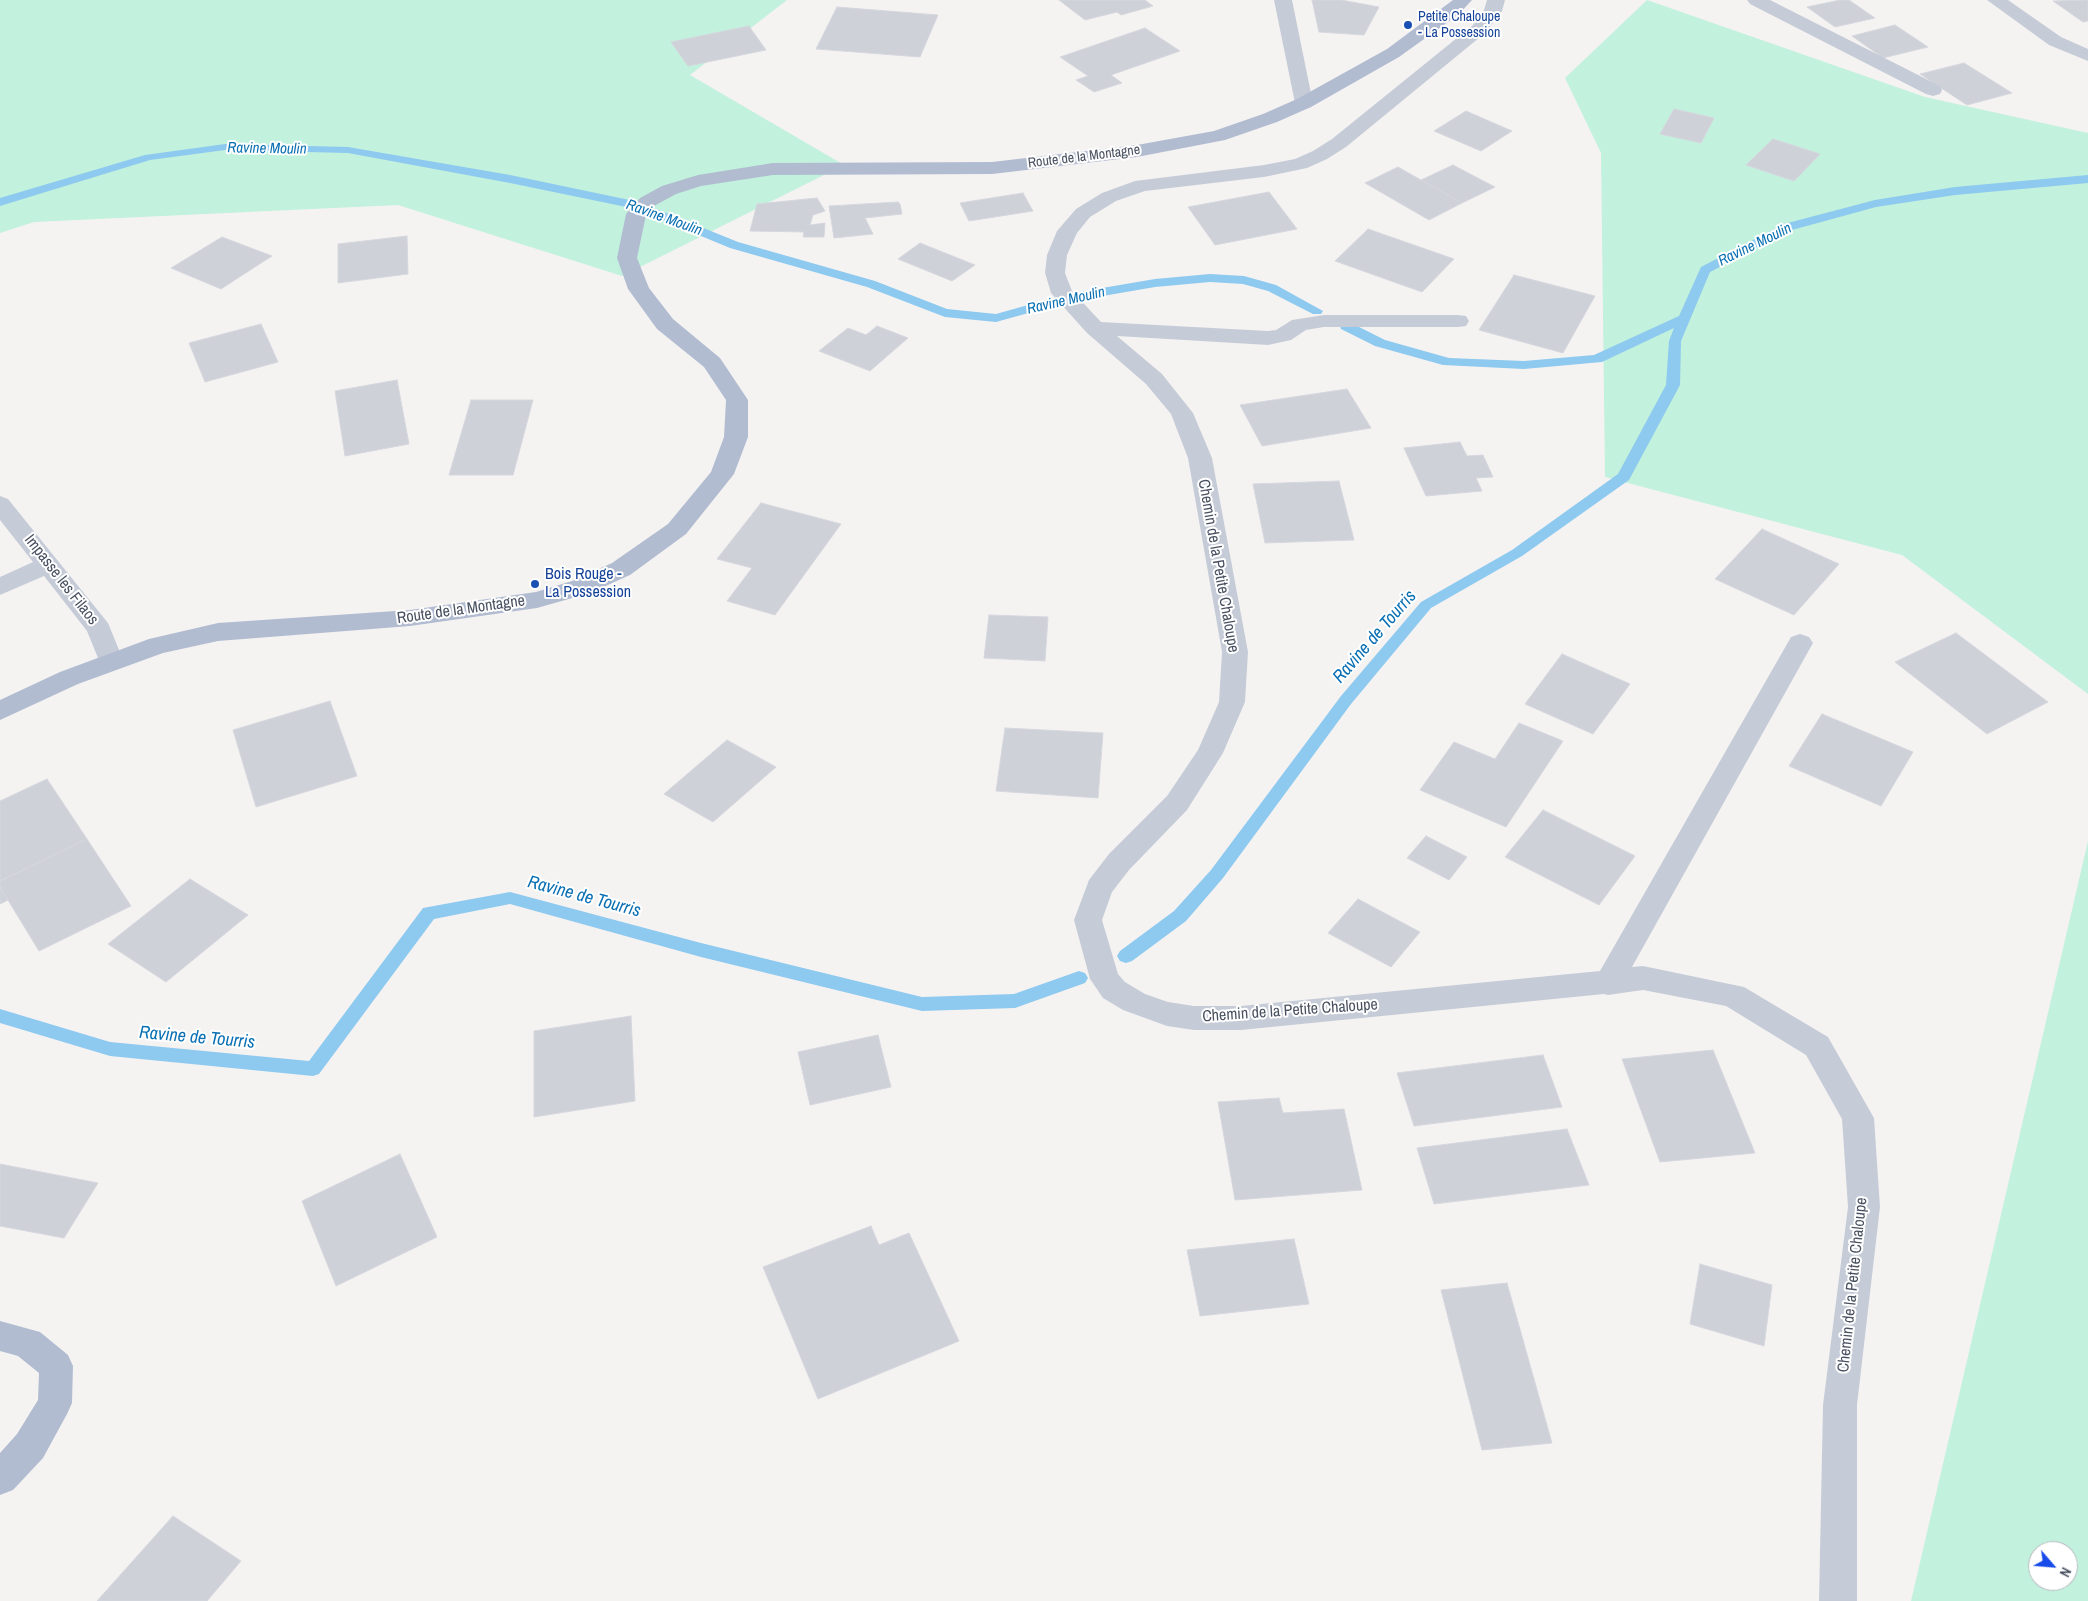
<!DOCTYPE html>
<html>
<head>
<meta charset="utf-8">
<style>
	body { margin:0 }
	#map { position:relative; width:2088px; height:1601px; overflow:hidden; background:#f5f3f2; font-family:"Archivo Narrow",sans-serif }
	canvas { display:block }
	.north { position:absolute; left:2028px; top:1541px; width:50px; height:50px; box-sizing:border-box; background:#fff; border:1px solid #b6b9c0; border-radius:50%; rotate:117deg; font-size:14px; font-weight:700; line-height:20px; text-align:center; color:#495161 }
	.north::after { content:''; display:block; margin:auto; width:18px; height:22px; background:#184cea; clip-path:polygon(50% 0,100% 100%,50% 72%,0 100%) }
</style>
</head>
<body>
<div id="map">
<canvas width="2088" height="1601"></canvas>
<div class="north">N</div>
</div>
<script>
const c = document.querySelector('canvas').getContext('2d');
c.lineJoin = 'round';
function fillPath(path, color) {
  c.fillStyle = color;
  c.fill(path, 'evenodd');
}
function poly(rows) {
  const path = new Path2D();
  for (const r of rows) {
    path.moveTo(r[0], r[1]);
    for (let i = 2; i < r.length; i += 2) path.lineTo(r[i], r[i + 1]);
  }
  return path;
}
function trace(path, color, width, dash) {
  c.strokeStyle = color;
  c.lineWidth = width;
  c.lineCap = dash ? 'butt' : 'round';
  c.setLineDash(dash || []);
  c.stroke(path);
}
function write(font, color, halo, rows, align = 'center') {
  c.font = font + ' "Archivo Narrow",sans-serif';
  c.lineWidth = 4;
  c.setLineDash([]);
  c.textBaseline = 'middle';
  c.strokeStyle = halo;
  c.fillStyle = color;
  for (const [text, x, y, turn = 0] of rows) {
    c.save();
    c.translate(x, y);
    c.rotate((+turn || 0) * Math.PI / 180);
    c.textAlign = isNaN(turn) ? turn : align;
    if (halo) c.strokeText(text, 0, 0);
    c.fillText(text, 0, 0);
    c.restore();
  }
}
const green = poly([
	[0,0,787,0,690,75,844,165,622,276,398,205,34,222,0,233],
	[1647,0,1925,97,2088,133,2088,694,1902,555,1605,477,1601,153,1565,78],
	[2088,841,2088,1601,1911,1601,1966,1365],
	[2038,1551,2068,1551,2068,1581,2038,1581]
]);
const stream = poly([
	[225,144,348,147,510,175,639,202,738,242,875,281,947,309,996,314,1067,294,1155,279,1210,274,1244,276,1276,285,1323,311,1321,314,1313,314,1268,291,1243,284,1210,282,1155,287,1068,302,996,322,945,317,867,287,730,248,636,209,510,183,348,153,225,150,150,160,0,206,0,198,145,155,225,144],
	[2088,175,2088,183,1955,195,1876,207,1792,230,1710,272,1681,341,1680,385,1629,480,1522,556,1431,608,1351,704,1223,878,1186,921,1132,961,1126,963,1120,961,1117,956,1120,951,1174,911,1211,870,1341,696,1421,602,1512,550,1618,474,1666,385,1669,341,1674,328,1602,362,1524,369,1443,365,1375,346,1341,329,1340,326,1341,323,1351,323,1385,340,1449,358,1524,361,1594,355,1679,316,1701,267,1784,224,1875,200,1955,187,2088,175],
	[510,892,701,943,922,997,1014,994,1079,971,1085,973,1088,978,1085,983,1015,1008,922,1011,701,957,510,904,434,919,319,1074,313,1076,110,1056,0,1023,0,1009,110,1042,309,1061,423,908,510,892]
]);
const building = poly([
	[1059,0,1145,0,1153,6,1121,15,1117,12,1085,20,1059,0],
	[1312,0,1341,0,1379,7,1364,35,1319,32,1312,0],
	[1840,0,1849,0,1875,18,1835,27,1807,7,1840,0],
	[2088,0,2088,21,2083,22,2053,1,2088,0],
	[837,7,938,15,920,57,816,49,837,7],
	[1895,25,1928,47,1883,58,1852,36,1895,25],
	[749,26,766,50,688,66,671,42,749,26],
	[1145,28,1180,51,1111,75,1122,83,1094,92,1076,80,1088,76,1060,57,1145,28],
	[1964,63,2012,93,1967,105,1920,74,1964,63],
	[1674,109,1714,118,1701,143,1660,134,1674,109],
	[1466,111,1512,131,1481,151,1434,131,1466,111],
	[1773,139,1820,154,1794,181,1746,165,1773,139],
	[1453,165,1495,187,1462,203,1421,180,1453,165],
	[1398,167,1421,180,1462,203,1429,220,1365,183,1398,167],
	[1269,192,1297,229,1215,245,1188,207,1269,192],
	[1023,193,1033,211,969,221,960,203,1023,193],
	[817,198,825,211,813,215,810,225,825,223,824,237,803,237,804,232,750,231,757,204,817,198],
	[898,202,900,204,902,214,865,218,873,234,834,238,829,206,898,202],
	[1368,229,1454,259,1422,292,1335,261,1368,229],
	[407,236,408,274,338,283,338,244,407,236],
	[222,237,272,256,221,289,171,268,222,237],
	[920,243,975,265,952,281,898,259,920,243],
	[1514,275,1595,296,1563,353,1479,330,1514,275],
	[261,324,278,362,205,382,189,343,261,324],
	[877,326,908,338,870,371,819,351,848,328,866,335,877,326],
	[397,380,409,444,345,456,335,391,397,380],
	[1347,389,1371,428,1262,446,1240,405,1347,389],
	[471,400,533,400,513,475,449,475,471,400],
	[1460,442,1467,456,1483,455,1493,477,1476,478,1482,491,1426,496,1404,448,1460,442],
	[1339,481,1354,540,1265,543,1253,484,1339,481],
	[761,503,841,524,775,615,727,601,752,568,717,559,761,503],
	[1762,529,1839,564,1794,615,1715,579,1762,529],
	[989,615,1048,617,1045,661,984,658,989,615],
	[1956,633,2048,702,1987,734,1895,662,1956,633],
	[1562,654,1630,684,1593,734,1525,704,1562,654],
	[330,701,357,776,256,807,233,730,330,701],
	[1822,714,1913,752,1881,806,1789,766,1822,714],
	[1519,723,1563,741,1506,827,1420,790,1454,742,1495,759,1519,723],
	[1005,728,1103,733,1098,798,996,791,1005,728],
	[727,740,776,767,713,822,664,794,727,740],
	[47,779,87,839,0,881,0,801,47,779],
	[1543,810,1635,856,1599,905,1505,857,1543,810],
	[1426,836,1467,857,1449,880,1407,858,1426,836],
	[87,839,131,906,39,951,0,887,0,881,87,839],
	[190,879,248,915,166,982,108,944,190,879],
	[0,887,8,900,0,904,0,887],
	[1358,899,1420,932,1391,967,1328,933,1358,899],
	[631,1016,635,1101,534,1117,534,1031,631,1016],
	[878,1035,891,1087,810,1105,798,1052,878,1035],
	[1713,1050,1755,1153,1660,1162,1622,1059,1713,1050],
	[1543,1055,1562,1107,1414,1126,1397,1073,1543,1055],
	[1279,1098,1283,1113,1344,1109,1362,1190,1235,1200,1218,1102,1279,1098],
	[1567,1129,1589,1185,1434,1204,1417,1148,1567,1129],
	[400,1154,437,1237,336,1286,302,1201,400,1154],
	[0,1164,98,1183,64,1238,0,1226,0,1164],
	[871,1226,879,1245,909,1233,959,1341,818,1399,763,1267,871,1226],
	[1294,1239,1309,1304,1200,1316,1187,1250,1294,1239],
	[1700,1264,1772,1285,1764,1346,1690,1324,1700,1264],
	[1507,1283,1552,1443,1482,1450,1441,1290,1507,1283],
	[173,1516,241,1561,207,1601,97,1601,173,1516]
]);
const minor = poly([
	[1274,0,1292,0,1313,103,1311,107,1304,109,1297,107,1295,103,1274,0],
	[1487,0,1505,0,1502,11,1485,33,1346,147,1327,159,1307,168,1264,177,1145,191,1116,201,1090,217,1077,233,1067,255,1065,273,1072,291,1101,322,1268,331,1276,330,1292,320,1324,315,1458,315,1466,316,1469,321,1466,326,1458,327,1324,327,1306,330,1291,340,1268,345,1117,336,1162,374,1193,413,1212,458,1248,652,1245,702,1223,753,1187,810,1129,870,1112,892,1102,920,1118,974,1125,982,1145,994,1168,1002,1194,1006,1241,1006,1600,971,1791,637,1800,634,1809,637,1813,643,1632,967,1643,966,1744,987,1828,1037,1874,1118,1880,1207,1857,1405,1857,1601,1819,1601,1823,1405,1848,1207,1842,1119,1806,1055,1726,1006,1643,990,1608,995,1604,994,1241,1030,1194,1030,1167,1026,1123,1010,1103,998,1090,979,1074,920,1089,880,1109,854,1167,796,1198,750,1219,702,1222,652,1188,458,1171,414,1146,384,1087,333,1051,293,1045,273,1047,255,1057,231,1076,209,1102,193,1135,181,1264,165,1295,159,1313,151,1332,139,1473,25,1484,10,1487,0],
	[1747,0,1770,0,1940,86,1942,90,1940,94,1933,96,1926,94,1750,4,1747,0],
	[1987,0,2008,0,2061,37,2088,49,2088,61,2049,45,1987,0],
	[0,496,8,499,108,623,124,662,120,668,111,671,102,668,87,631,44,576,0,595,0,577,33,562,0,520,0,496]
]);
const major = poly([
	[1453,0,1472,0,1459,14,1399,57,1311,107,1277,122,1225,140,1137,157,992,174,773,175,701,186,676,194,654,206,646,215,637,258,649,288,673,319,720,358,748,400,748,437,734,474,686,534,630,575,590,593,537,608,410,626,218,641,163,653,78,684,0,720,0,700,60,672,149,639,218,623,410,610,536,592,572,581,612,563,668,524,711,472,724,437,726,400,704,367,657,329,628,289,617,258,626,214,640,198,662,186,698,175,773,163,992,162,1137,145,1214,131,1263,114,1297,99,1387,49,1453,0],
	[0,1321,40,1332,68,1355,73,1366,72,1403,67,1414,43,1458,13,1490,0,1495,0,1453,17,1434,38,1400,39,1373,18,1356,0,1351,0,1321]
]);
const markers = [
	[1408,25,5,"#1a4fb4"],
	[535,584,5,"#1a4fb4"]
];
const farTransitnames = [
	["Petite Chaloupe",1418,17],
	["- La Possession",1418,33]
];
const farStreetnames = [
	["Route de la Montagne",1084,157,-7]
];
const farWaternames = [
	["Ravine Moulin",267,149,1],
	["Ravine Moulin",664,218,20],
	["Ravine Moulin",1755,245,-26],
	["Ravine Moulin",1066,301,-13]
];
const streetNames = [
	["Chemin de la Petite Chaloupe",1218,566,80],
	["Impasse les Filaos",61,580,52],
	["Route de la Montagne",461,610,-8],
	["Chemin de la Petite Chaloupe",1290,1011,-4],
	["Chemin de la Petite Chaloupe",1853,1285,-84]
];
const transitNames = [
	["Bois Rouge -",545,575],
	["La Possession",545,593]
];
const waterNames = [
	["Ravine de Tourris",1375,637,-49],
	["Ravine de Tourris",584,897,15],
	["Ravine de Tourris",197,1038,5]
];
fillPath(green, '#c2f1dd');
fillPath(stream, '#8ec9ef');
fillPath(building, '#ced1d8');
trace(building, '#d6d7de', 1);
fillPath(minor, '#c6ccd7');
fillPath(major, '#b2bcd1');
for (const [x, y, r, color] of markers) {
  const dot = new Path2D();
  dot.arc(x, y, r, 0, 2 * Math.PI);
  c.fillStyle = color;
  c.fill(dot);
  trace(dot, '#fff', 2);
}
write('14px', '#164399', '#fff', farTransitnames, 'left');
write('14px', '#495161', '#fff', farStreetnames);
write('italic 15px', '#0a70b3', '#fff', farWaternames);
write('16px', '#495161', '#fff', streetNames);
write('16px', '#164399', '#fff', transitNames, 'left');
write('italic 18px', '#0a70b3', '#fff', waterNames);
</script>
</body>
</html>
